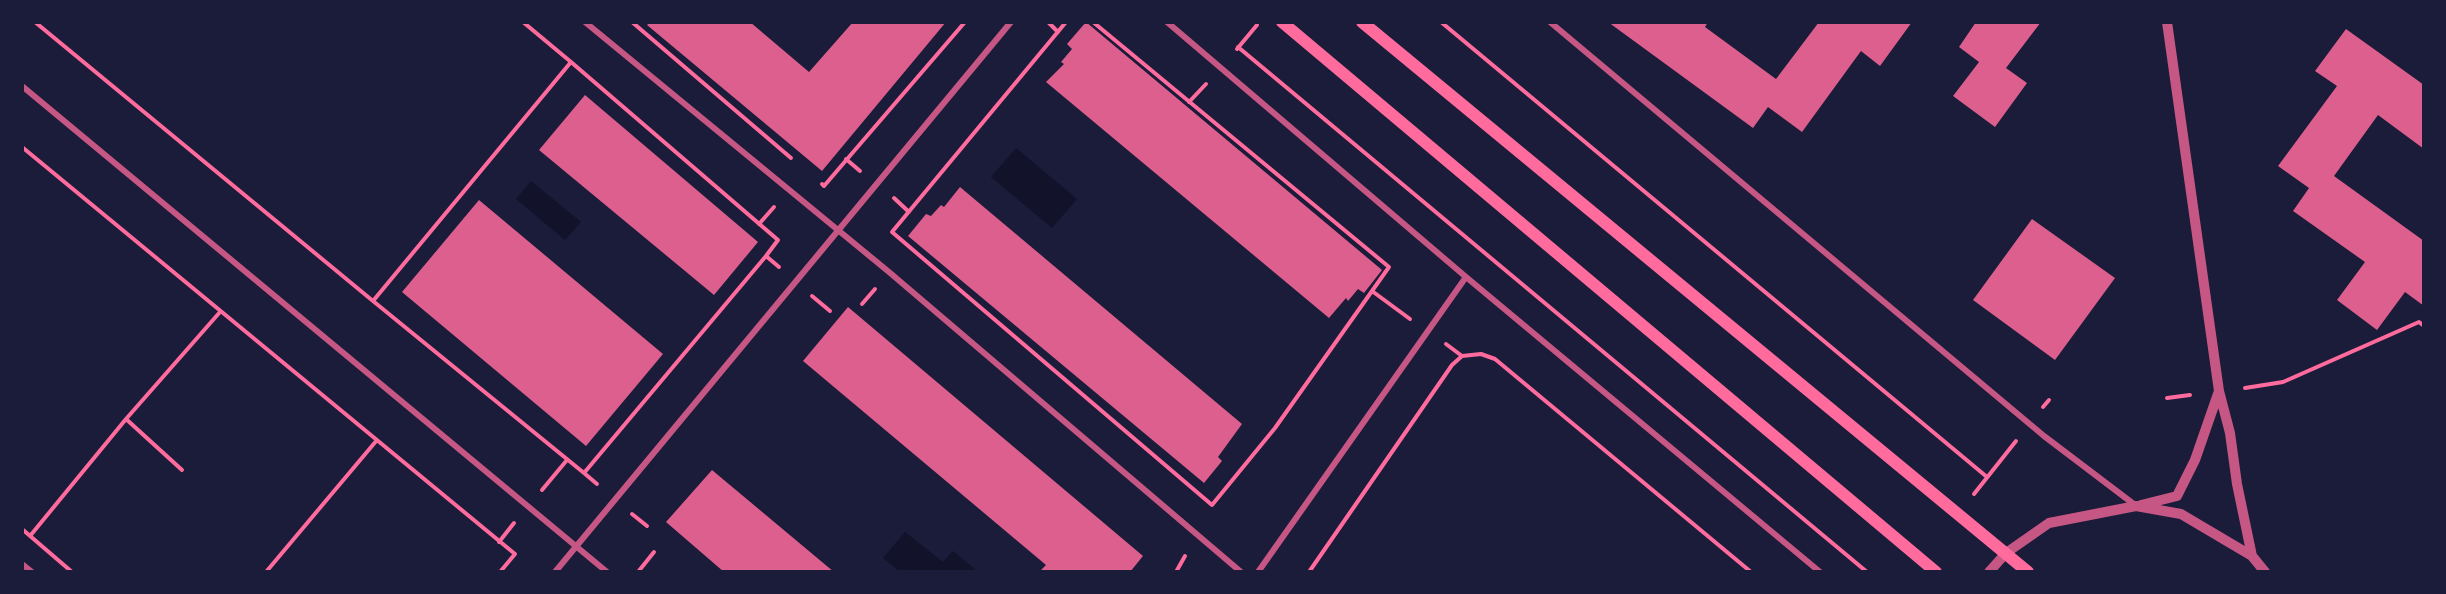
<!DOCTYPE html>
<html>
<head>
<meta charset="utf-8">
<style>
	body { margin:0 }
	#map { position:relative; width:2446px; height:594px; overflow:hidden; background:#1b1b3a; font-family:"PT Sans Narrow",sans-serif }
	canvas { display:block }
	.frame { position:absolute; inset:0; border:24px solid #1b1b3a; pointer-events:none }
</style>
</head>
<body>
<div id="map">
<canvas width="2446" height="594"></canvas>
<div class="frame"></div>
</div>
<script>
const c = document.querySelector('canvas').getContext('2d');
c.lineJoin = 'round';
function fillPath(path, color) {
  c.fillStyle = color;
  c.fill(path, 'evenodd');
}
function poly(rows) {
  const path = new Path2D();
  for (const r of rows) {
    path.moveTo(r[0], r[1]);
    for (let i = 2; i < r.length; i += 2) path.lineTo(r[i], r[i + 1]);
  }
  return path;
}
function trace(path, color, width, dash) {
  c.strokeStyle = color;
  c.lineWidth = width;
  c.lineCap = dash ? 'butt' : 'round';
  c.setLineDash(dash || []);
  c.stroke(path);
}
const water = poly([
	[1016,148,1077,199,1052,228,991,177],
	[531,181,581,222,565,240,516,199],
	[905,532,943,562,953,551,977,571,899,571,883,558]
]);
const building = poly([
	[650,22,750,22,809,72,853,22,946,22,822,171,647,25],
	[1086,22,1382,270,1364,293,1358,289,1348,301,1346,298,1329,318,1046,82,1064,64,1061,62,1072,49,1067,44],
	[1608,22,1708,22,1705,27,1776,79,1819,22,1912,22,1880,66,1861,51,1802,132,1768,107,1753,128],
	[1976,22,2041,22,2006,68,2027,83,1995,127,1953,96,1979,62,1959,47],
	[2346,29,2424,85,2424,149,2378,115,2334,176,2424,241,2424,306,2405,292,2377,330,2337,300,2365,262,2293,211,2309,188,2278,166,2337,86,2315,71],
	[585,95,758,242,714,295,539,150],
	[960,187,1242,424,1218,457,1222,461,1204,483,908,236,926,214,931,216,941,205,944,207],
	[479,200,663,354,586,446,402,292],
	[2032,219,2115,278,2055,360,1973,300],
	[848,307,1143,556,1130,572,1039,572,1046,565,803,361],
	[712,470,834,572,724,572,666,522]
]);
const path = poly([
	[35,22,373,301,571,62,523,22],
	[632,22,791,158],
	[1048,22,1058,32],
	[1066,22,892,232,1212,505,1275,428,1389,267,1093,22],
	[1441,22,1987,477],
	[1238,47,1867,572],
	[1237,49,1257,25],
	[1189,102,1206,84],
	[22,147,515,554,500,572],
	[846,159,860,171],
	[822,184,824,186,965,22],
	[894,198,909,212],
	[759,224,774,207],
	[766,256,779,267],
	[1372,291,1410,319],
	[812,296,830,311],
	[373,301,584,473,766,256,778,240,571,62],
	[862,304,875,289],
	[1446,344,1462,356],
	[2245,388,2283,382,2419,322,2424,326],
	[2167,398,2190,395],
	[2043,407,2049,400],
	[126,419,182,470],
	[584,473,597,484],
	[542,490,567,460],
	[1974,494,2016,441],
	[632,514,647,526],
	[22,529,72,572],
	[30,536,126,419,220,312],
	[499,542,514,523],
	[266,572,377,440],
	[638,572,654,552],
	[1176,572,1185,556],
	[1309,572,1452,365,1462,356,1481,354,1495,359,1751,572]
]);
const minor = poly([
	[585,22,889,272,1241,572],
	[1167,22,1466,277,1820,572],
	[1550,22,2044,436,2135,505],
	[22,86,607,572],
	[22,564,32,572],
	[555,572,1011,22],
	[1258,572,1466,277]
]);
const tertiary = poly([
	[2167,22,2219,391,2230,433,2237,484,2252,556],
	[2141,505,2177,496,2195,460,2219,391],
	[1989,572,2006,553,2049,523,2136,506,2181,514,2252,556,2265,572]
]);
const secondary = poly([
	[1282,22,1936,572],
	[1362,22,2028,572]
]);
fillPath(water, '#12122b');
fillPath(building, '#dd5f8e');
trace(path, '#ff6b9d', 4);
trace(minor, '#c65784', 6);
trace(tertiary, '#c65784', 10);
trace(secondary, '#ff6b9d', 12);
</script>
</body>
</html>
